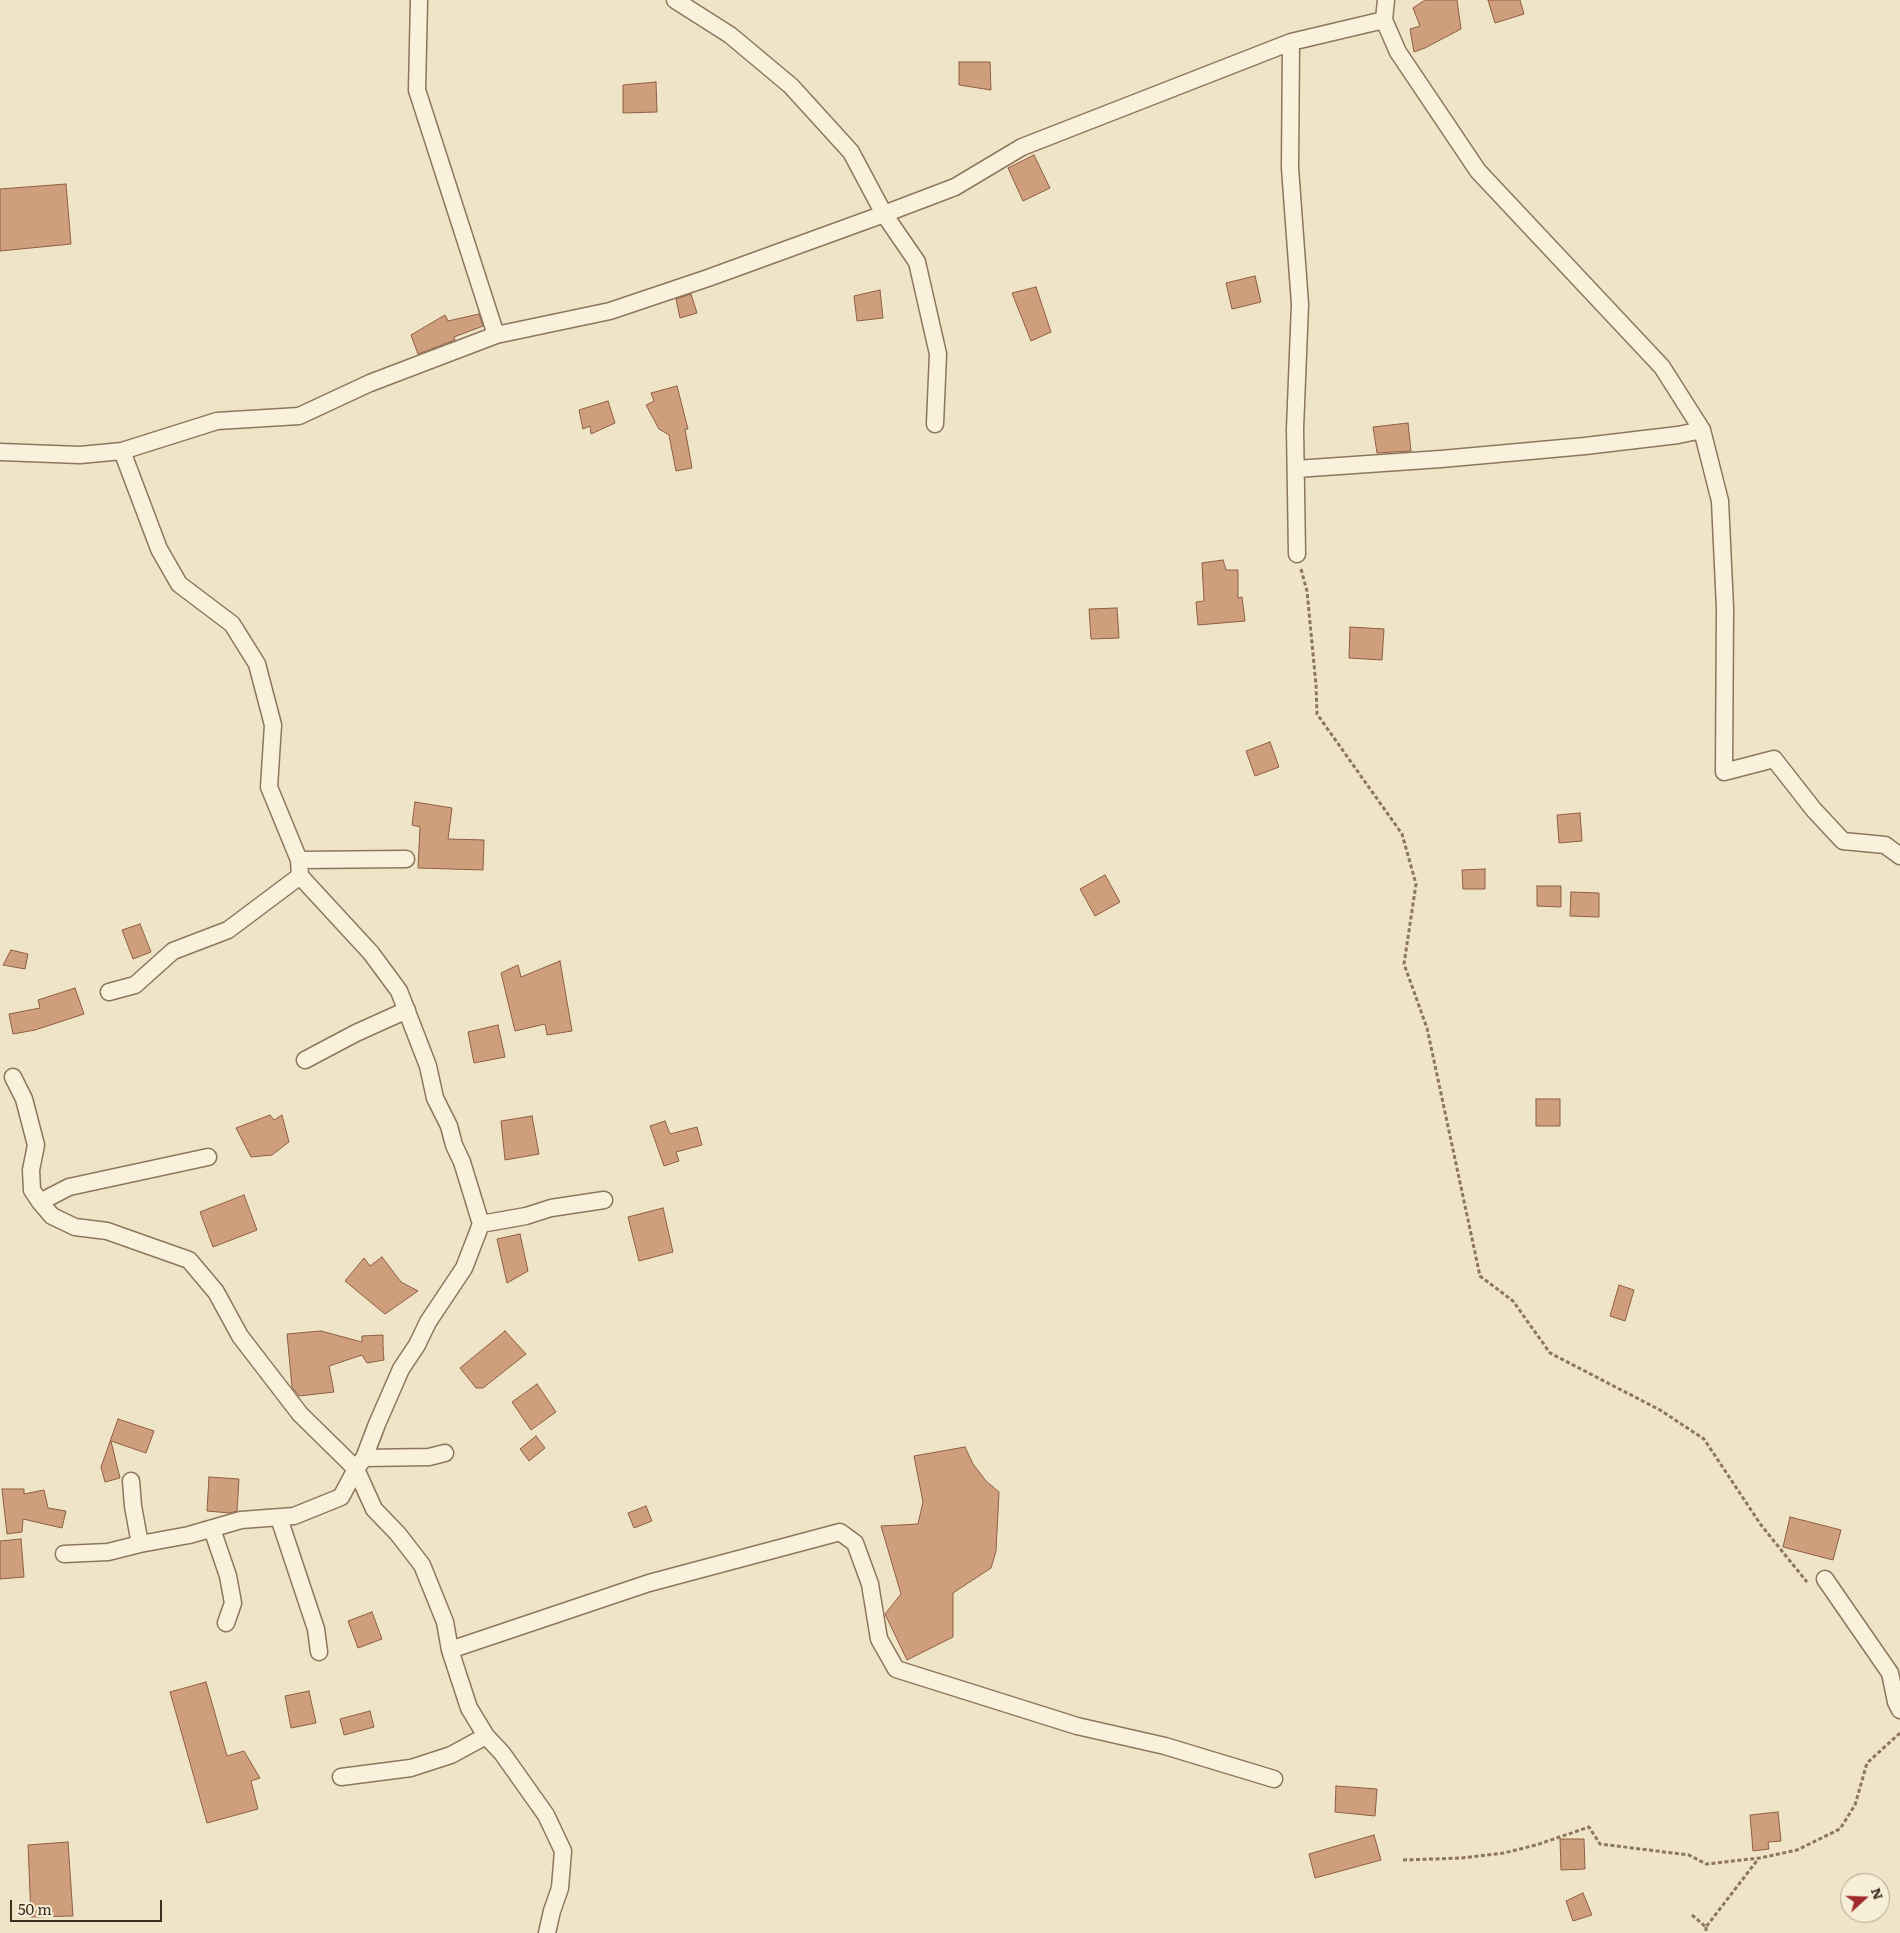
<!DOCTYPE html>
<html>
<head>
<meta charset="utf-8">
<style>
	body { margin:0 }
	#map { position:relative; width:1900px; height:1933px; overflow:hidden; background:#f0e4c8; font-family:Literata,serif }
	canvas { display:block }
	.north { position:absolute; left:1840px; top:1873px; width:50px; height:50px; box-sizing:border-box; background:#f7eed8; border:1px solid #ada18e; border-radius:50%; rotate:70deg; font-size:14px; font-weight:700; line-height:20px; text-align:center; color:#3d2e20 }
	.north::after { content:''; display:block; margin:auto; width:18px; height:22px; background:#9e2a2b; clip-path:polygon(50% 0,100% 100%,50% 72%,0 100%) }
	.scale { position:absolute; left:10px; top:1900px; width:152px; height:22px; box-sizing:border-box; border:2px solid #3d2e20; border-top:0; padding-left:6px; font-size:15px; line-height:18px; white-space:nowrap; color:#3d2e20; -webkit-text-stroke:4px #f7eed8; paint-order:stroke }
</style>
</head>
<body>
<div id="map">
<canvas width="1900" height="1933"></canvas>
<div class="north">N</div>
<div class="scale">50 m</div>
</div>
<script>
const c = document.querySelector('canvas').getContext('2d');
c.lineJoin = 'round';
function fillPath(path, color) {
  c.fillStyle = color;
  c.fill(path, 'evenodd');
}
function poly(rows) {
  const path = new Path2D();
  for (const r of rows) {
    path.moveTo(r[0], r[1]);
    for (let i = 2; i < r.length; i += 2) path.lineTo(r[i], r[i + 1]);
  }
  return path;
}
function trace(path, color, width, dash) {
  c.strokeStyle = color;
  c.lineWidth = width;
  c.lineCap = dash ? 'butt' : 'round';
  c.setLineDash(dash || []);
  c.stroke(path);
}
const building = poly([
	[1425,0,1457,0,1461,29,1425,48,1414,52,1410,29,1420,26,1413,8,1425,0],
	[1488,0,1520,0,1524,14,1495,23,1488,0],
	[959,62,990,62,991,90,959,85,959,62],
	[656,82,657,112,623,113,623,85,656,82],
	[1034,155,1050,188,1023,201,1008,168,1034,155],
	[66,184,71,244,0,251,0,189,66,184],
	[1255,276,1261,302,1232,309,1226,283,1255,276],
	[1036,287,1051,332,1031,341,1012,293,1036,287],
	[880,290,883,318,857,321,854,296,880,290],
	[691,294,697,313,680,318,676,299,691,294],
	[479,314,483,326,454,337,455,340,418,354,411,335,445,315,448,321,479,314],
	[677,386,688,429,685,429,692,468,676,471,669,435,659,429,646,405,654,401,651,393,677,386],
	[608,401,615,423,591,434,590,426,583,429,579,410,608,401],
	[1408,423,1411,451,1377,453,1373,427,1408,423],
	[1223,560,1226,570,1238,570,1238,598,1242,597,1245,621,1198,625,1196,602,1204,601,1202,563,1223,560],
	[1117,608,1119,638,1091,639,1089,609,1117,608],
	[1350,627,1384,629,1382,660,1349,658,1350,627],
	[1270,742,1279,767,1255,776,1246,751,1270,742],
	[415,802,452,808,448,839,484,840,483,870,418,868,420,827,412,825,415,802],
	[1580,813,1582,841,1559,843,1557,815,1580,813],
	[1485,869,1485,889,1463,889,1462,870,1485,869],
	[1105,875,1120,902,1095,916,1080,889,1105,875],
	[1537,886,1561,886,1561,907,1537,906,1537,886],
	[1571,892,1599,893,1599,917,1570,916,1571,892],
	[140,924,151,952,133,959,122,930,140,924],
	[11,950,28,954,25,969,3,965,11,950],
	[560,961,572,1031,547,1035,545,1024,515,1031,501,973,518,965,521,977,560,961],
	[75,988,84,1014,35,1030,13,1034,9,1014,40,1008,38,1000,75,988],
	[498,1025,505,1057,474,1063,468,1032,498,1025],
	[1536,1099,1560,1099,1560,1126,1536,1126,1536,1099],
	[270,1115,274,1120,282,1115,289,1142,272,1155,251,1157,236,1128,270,1115],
	[532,1116,539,1154,505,1160,501,1121,532,1116],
	[665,1121,670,1134,697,1127,702,1145,676,1152,679,1161,664,1166,650,1126,665,1121],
	[244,1195,257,1230,213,1247,200,1212,244,1195],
	[663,1208,673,1252,639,1261,628,1217,663,1208],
	[520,1234,528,1271,507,1283,497,1239,520,1234],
	[382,1257,401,1282,418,1291,385,1314,345,1281,364,1258,370,1266,382,1257],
	[1619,1285,1634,1290,1625,1321,1610,1316,1619,1285],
	[321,1331,362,1342,362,1336,383,1335,383,1348,384,1348,383,1349,384,1360,367,1363,362,1355,329,1366,334,1392,299,1396,292,1387,287,1334,321,1331],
	[505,1331,526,1354,483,1388,476,1388,460,1368,505,1331],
	[537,1384,556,1412,531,1430,512,1402,537,1384],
	[118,1419,154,1431,146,1453,111,1441,120,1478,105,1482,101,1467,118,1419],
	[536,1436,545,1448,529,1461,520,1449,536,1436],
	[965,1447,973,1464,986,1481,999,1492,996,1551,991,1568,953,1593,953,1637,907,1660,885,1614,901,1594,881,1526,918,1524,923,1502,914,1456,965,1447],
	[209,1477,239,1479,237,1511,230,1513,207,1511,209,1477],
	[2,1489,24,1489,24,1494,44,1490,48,1508,66,1511,62,1528,23,1519,22,1532,7,1534,2,1489],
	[646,1506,652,1521,634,1528,628,1513,646,1506],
	[1790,1517,1841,1530,1833,1560,1783,1547,1790,1517],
	[21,1539,24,1577,0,1579,0,1541,21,1539],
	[372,1612,382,1639,358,1648,348,1621,372,1612],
	[206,1682,227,1756,244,1751,260,1778,251,1781,258,1809,207,1823,170,1692,206,1682],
	[309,1691,316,1723,291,1728,285,1696,309,1691],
	[370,1711,374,1727,344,1735,340,1719,370,1711],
	[1336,1786,1377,1789,1375,1816,1335,1812,1336,1786],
	[1778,1812,1781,1841,1768,1842,1769,1849,1753,1851,1750,1815,1778,1812],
	[1374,1835,1381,1860,1315,1878,1309,1854,1374,1835],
	[1560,1839,1584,1839,1585,1869,1561,1870,1560,1839],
	[68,1842,73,1916,31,1917,28,1845,68,1842],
	[1583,1893,1592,1915,1573,1921,1566,1901,1583,1893]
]);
const path = poly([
	[1301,569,1307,591,1316,685,1317,714,1402,834,1416,884,1404,964,1427,1028,1480,1276,1513,1301,1550,1353,1660,1410,1704,1439,1761,1525,1807,1582],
	[1403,1860,1462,1858,1504,1853,1536,1845,1589,1827,1600,1844,1689,1855,1706,1864,1760,1858,1797,1850,1840,1829,1855,1805,1867,1763,1900,1733],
	[1692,1915,1706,1927,1759,1858],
	[1706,1927,1706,1933]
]);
const minor = poly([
	[419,0,417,90,496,335],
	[675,0,730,35,791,86,851,152,884,214,917,262,938,354,935,424],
	[1386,0,1384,20,1398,52,1478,171,1662,367,1702,430,1720,501,1725,608,1724,772,1774,759,1814,810,1843,841,1885,845,1900,856],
	[1291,42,1290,168,1300,304,1295,429,1297,554],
	[122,451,159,549,179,584,232,624,257,664,273,725,269,787,299,860],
	[0,452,80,455,122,451,217,421,299,416,370,383,496,335,610,311,708,278,884,214,955,187,1022,147,1291,42,1384,20],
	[1296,469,1441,459,1585,446,1678,435,1702,430],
	[109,992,135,985,173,951,228,930,300,876],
	[305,1060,356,1033,407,1010],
	[13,1077,24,1099,36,1145,31,1170,32,1190,40,1202,69,1187,208,1157],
	[40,1202,52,1216,75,1227,107,1231,189,1260,216,1292,240,1336,300,1414,356,1469,374,1509,398,1534,422,1565,445,1622,450,1650,469,1708,486,1736,502,1753,546,1815,563,1851,560,1888,552,1911,547,1933],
	[481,1224,526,1216,551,1208,604,1200],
	[364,1458,429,1457,445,1453],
	[131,1481,133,1506,140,1544],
	[279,1518,316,1629,319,1652],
	[212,1529,228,1576,233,1603,226,1623],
	[64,1554,108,1552,140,1544,189,1535,241,1520,294,1516,341,1497,356,1469,364,1458,377,1424,401,1369,417,1345,428,1322,464,1268,481,1224,462,1162,454,1145,449,1126,435,1098,428,1066,399,991,371,953,300,876,299,860,406,859],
	[1825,1579,1890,1673,1896,1702,1900,1710],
	[450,1650,649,1583,840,1532,855,1543,870,1584,879,1639,896,1669,1077,1726,1165,1746,1274,1779],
	[341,1777,411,1768,451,1755,486,1736]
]);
fillPath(building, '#cf9f7d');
trace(building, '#8d5f41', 1);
trace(minor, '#8d765c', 19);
trace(path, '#8d765c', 3, [4, 2.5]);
trace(minor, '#faf1dc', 16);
</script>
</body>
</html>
